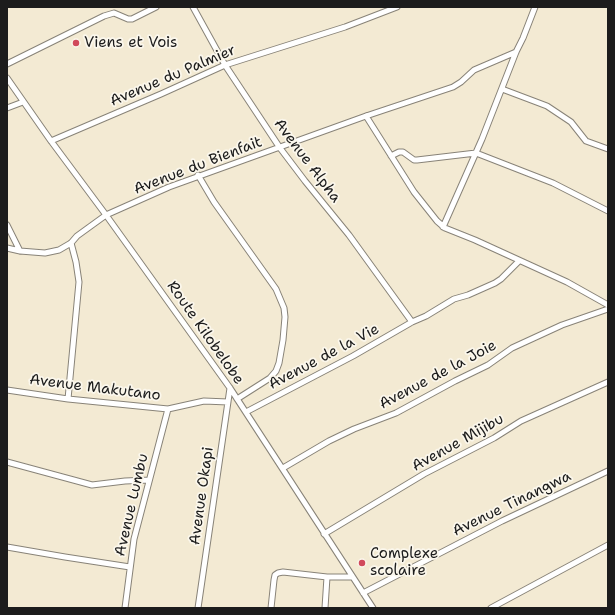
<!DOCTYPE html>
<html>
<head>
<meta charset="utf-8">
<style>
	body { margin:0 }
	#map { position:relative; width:615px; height:615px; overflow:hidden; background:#f3ead3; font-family:"Shantell Sans",sans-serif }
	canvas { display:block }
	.frame { position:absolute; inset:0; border:8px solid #1c1c1c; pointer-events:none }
</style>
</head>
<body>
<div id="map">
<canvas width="615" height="615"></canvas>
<div class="frame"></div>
</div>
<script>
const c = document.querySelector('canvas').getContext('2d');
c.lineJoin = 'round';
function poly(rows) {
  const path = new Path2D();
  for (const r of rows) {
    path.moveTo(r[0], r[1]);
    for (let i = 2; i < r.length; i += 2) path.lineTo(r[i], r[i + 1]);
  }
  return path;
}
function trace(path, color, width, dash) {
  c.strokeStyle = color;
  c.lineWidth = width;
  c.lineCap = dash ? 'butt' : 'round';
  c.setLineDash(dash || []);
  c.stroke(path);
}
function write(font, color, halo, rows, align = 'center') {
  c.font = font + ' "Shantell Sans",sans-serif';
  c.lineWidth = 3.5;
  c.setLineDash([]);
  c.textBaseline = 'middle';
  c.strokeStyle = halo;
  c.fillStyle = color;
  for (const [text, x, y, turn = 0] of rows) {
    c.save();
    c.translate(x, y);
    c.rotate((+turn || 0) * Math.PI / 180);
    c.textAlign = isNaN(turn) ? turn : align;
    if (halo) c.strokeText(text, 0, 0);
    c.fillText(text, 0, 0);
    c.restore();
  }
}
const minor = poly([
	[193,7,225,65,280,148,305,181,349,235,412,322],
	[7,64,104,16,114,13,128,19,132,19,156,7],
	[7,78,51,141,106,215,230,388,373,608],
	[502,89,547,106,571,122,586,141,608,149],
	[7,108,23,102],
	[366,116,414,192,437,221,445,228,475,240,567,282,608,305],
	[51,141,161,94,225,65,345,27,397,7],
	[391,156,399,152,403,152,414,160,417,160,476,153,553,183,608,211],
	[198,175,214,202,276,289,284,308,285,317,283,340,279,363,276,371,270,378,237,399],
	[7,225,20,251],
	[443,227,482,139,516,52,523,38,535,7],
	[7,248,20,251,45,253,59,250,71,243,77,236,106,215,169,187,366,116,453,87,461,82,474,70,516,52],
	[7,390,68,399,168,409,204,401,228,402],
	[68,399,79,282,76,262,71,243],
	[246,412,353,356,412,322,426,316,454,299,468,295,495,283,501,279,519,261],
	[7,462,92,485,125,481,149,480],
	[283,468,329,441,354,429,396,413,455,381,488,365,512,348,562,325,608,309],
	[324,534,424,474,494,438,521,421,608,382],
	[7,547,65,557,130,567],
	[363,593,502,521,608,471],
	[125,608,134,539,168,409],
	[198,608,230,388],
	[271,608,274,580,275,575,278,573,283,572,327,577],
	[325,608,327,577,352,577],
	[491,608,608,545]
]);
const markers = [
	[76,43,4,"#d1495b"],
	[362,563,4,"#d1495b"]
];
const poiNames = [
	["Viens et Vois",84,43],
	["Complexe",370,554],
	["scolaire",370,571]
];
const streetNames = [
	["Avenue du Palmier",173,76,-23],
	["Avenue Alpha",307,161,53],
	["Avenue du Bienfait",198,166,-21],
	["Route Kilobelobe",205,333,55],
	["Avenue de la Vie",324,357,-28],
	["Avenue de la Joie",438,375,-28],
	["Avenue Makutano",95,388,7],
	["Avenue Mijibu",458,443,-29],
	["Avenue Okapi",202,496,-82],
	["Avenue Tinangwa",512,504,-26],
	["Avenue Lumbu",132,505,-77]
];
trace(minor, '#888378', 7);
trace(minor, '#fff', 5);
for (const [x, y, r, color] of markers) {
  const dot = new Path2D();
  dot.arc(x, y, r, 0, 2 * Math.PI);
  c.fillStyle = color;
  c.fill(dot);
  trace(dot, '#fbf7ec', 1.5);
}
write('15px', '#1c1c1c', '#fbf7ec', poiNames, 'left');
write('15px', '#1c1c1c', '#fbf7ec', streetNames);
</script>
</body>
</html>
